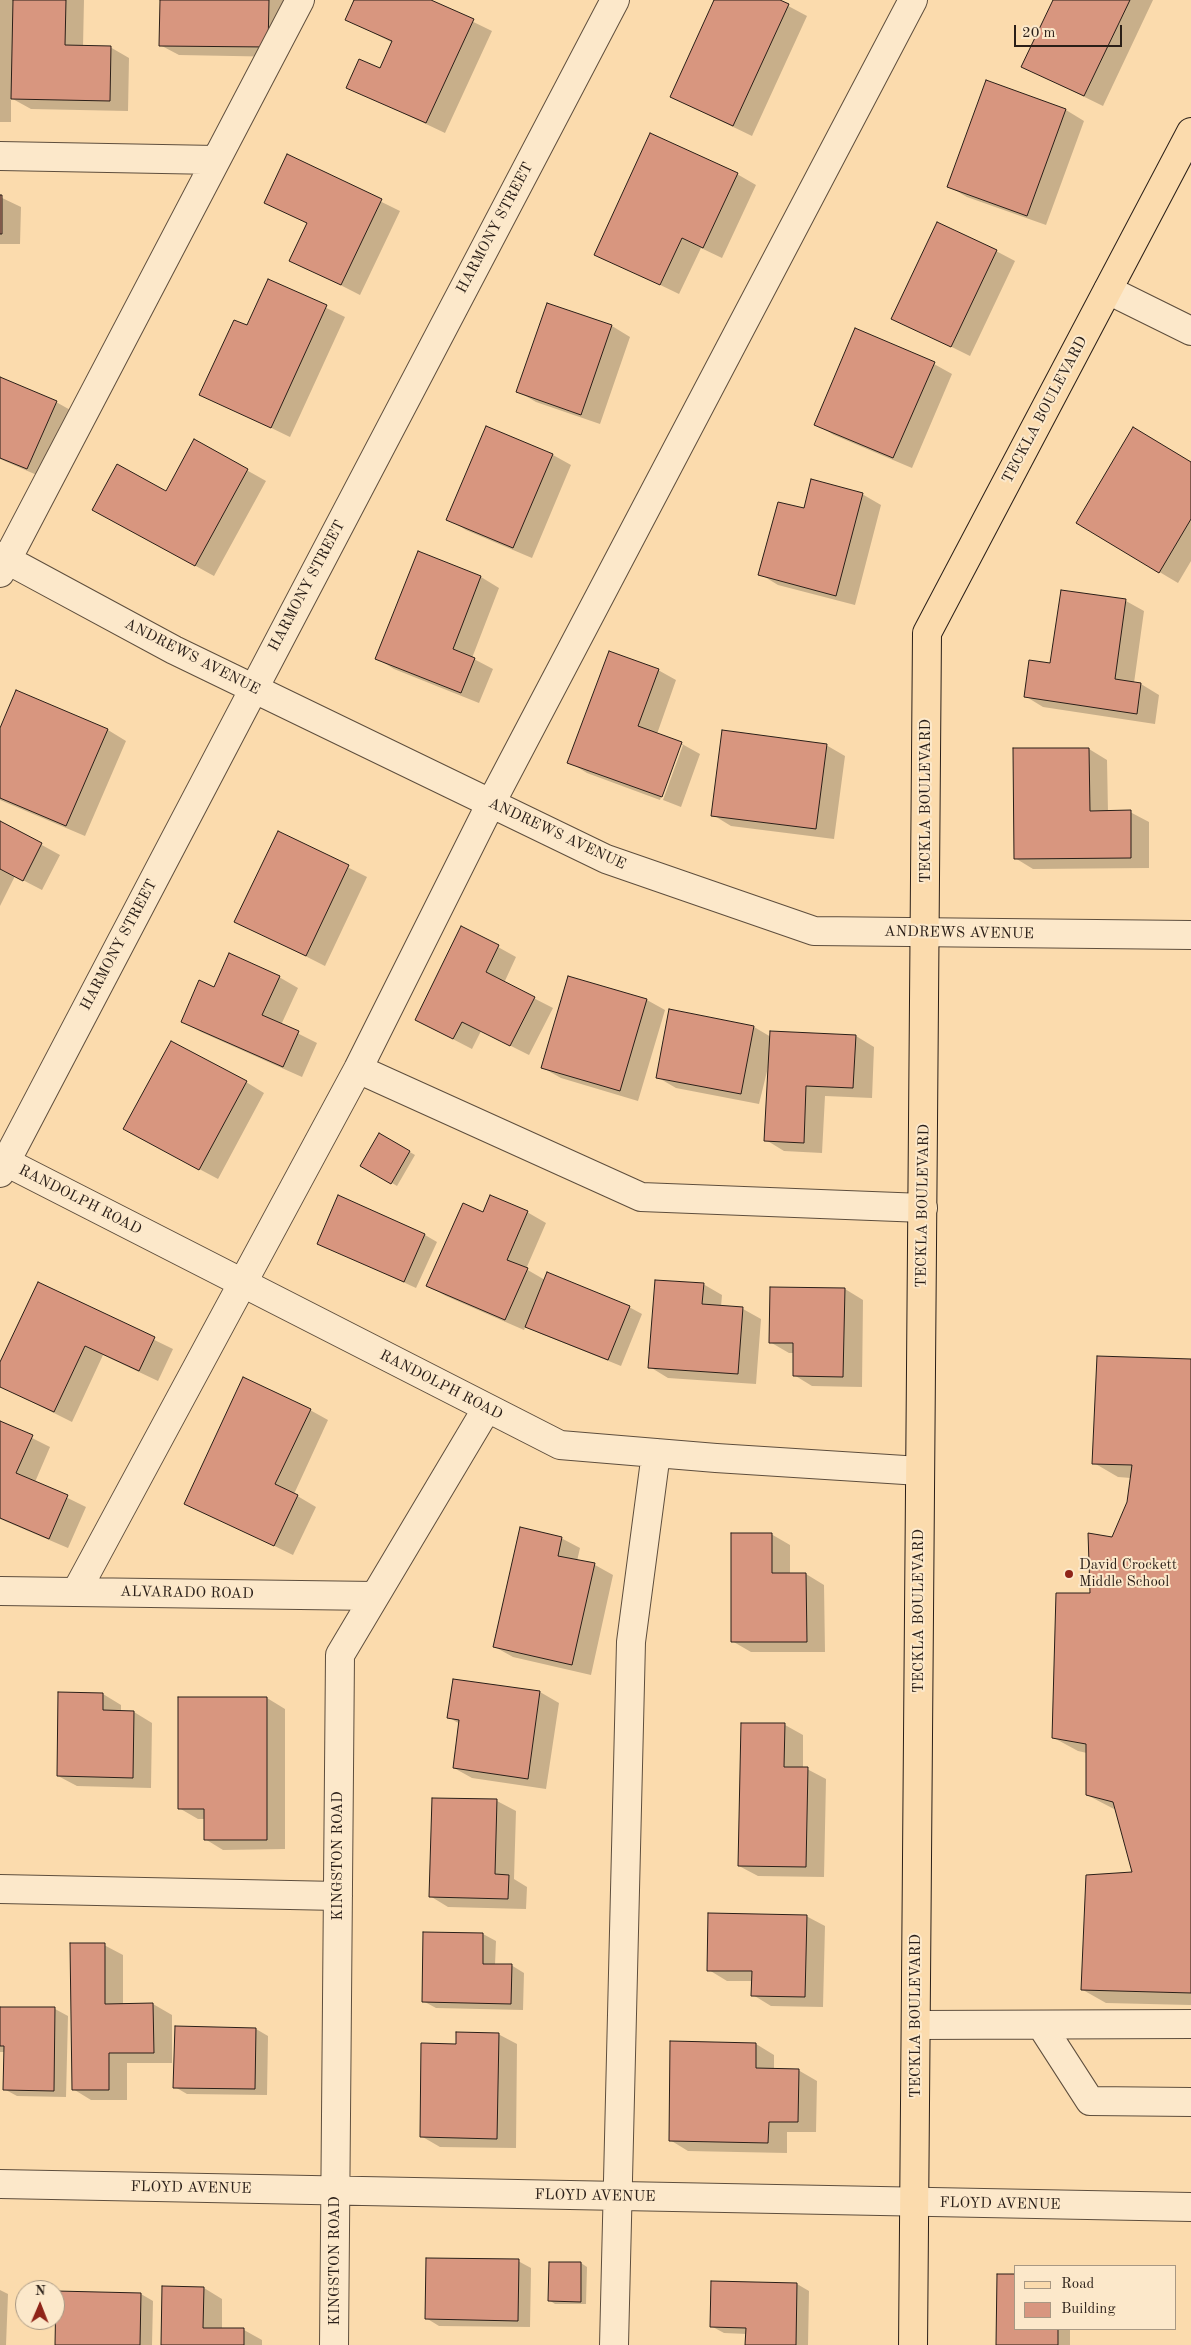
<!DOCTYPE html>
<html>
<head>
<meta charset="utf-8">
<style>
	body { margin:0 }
	#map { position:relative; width:1191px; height:2345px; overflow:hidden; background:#fbdbad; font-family:"Old Standard TT",serif }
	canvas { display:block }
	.legend { position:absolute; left:1014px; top:2265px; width:162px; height:65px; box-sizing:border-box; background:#fce8ca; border:1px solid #a89883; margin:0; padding:6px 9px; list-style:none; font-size:15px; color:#2a1f18 }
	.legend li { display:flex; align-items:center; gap:10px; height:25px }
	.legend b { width:25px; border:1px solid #a89883 }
	.north { position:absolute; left:15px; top:2280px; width:50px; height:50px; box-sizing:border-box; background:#fce8ca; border:1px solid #a89883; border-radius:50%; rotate:1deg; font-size:14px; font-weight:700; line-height:20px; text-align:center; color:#2a1f18 }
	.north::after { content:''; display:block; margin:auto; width:18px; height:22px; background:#8f2418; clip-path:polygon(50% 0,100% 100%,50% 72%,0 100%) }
	.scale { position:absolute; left:1014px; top:25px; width:108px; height:22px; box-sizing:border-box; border:2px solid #2a1f18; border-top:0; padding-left:6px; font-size:15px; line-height:18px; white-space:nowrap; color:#2a1f18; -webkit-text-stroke:4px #fce8ca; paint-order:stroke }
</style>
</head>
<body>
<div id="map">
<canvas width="1191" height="2345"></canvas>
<ul class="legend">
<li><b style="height:6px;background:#fbdbad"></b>Road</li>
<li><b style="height:14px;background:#d8967f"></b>Building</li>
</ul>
<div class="north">N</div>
<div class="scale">20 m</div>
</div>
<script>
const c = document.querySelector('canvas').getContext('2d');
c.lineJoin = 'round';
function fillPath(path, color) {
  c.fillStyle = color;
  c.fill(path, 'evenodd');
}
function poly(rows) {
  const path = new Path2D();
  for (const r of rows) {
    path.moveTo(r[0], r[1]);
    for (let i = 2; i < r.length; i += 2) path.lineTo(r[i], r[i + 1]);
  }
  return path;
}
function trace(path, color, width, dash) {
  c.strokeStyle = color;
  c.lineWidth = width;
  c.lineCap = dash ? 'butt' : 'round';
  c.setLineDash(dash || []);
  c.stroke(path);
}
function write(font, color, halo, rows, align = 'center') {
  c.font = font + ' "Old Standard TT",serif';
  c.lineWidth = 4;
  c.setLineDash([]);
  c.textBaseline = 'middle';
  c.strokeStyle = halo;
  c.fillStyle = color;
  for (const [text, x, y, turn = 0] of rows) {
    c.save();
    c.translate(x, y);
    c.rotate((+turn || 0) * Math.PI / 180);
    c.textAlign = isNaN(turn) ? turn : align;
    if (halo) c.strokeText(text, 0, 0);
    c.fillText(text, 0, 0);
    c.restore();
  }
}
const shadow = poly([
	[0,0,84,0,83,47,110,47,129,58,128,111,31,109,11,98,11,122,0,122],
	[161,0,285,0,287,2,286,57,179,55,160,45],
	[355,0,428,0,492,31,445,133,348,87,381,70,393,43,346,19],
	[715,0,777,0,807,16,752,136,671,97],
	[1054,0,1153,0,1103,106,1023,67],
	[987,82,1066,110,1084,121,1046,225,967,197,948,186],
	[288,156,400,211,360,295,291,260,308,224,265,202],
	[737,174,756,185,722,258,701,248,679,294,596,254],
	[0,197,21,207,20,244,0,244],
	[996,251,1015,261,970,356,893,318],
	[269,280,345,317,290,437,201,394,247,327],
	[547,305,612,326,630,337,600,424,536,402,517,391],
	[934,364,952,374,912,468,834,435,815,424],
	[0,378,56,402,74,412,46,479,0,459],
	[486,427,553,455,571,465,532,558,466,530,448,519],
	[195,441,266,481,214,576,112,520,167,493],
	[1191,463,1191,561,1178,583,1077,523],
	[862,494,881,505,855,605,778,585,760,574,805,509],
	[418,553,481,577,499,588,472,658,493,669,479,703,394,669,376,658],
	[1126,601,1144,611,1134,683,1141,684,1159,695,1155,724,1043,707,1025,696,1051,664],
	[658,670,676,680,657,734,682,744,700,754,681,807,663,800,683,745,680,745,660,800,587,773,569,762],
	[108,730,126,741,85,836,0,800,0,732],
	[826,745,845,756,834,839,731,826,713,815],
	[1089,749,1107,760,1108,812,1130,812,1149,822,1149,868,1033,869,1015,858],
	[0,822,60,855,42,890,15,876,0,906],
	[278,832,367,877,325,966,236,921],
	[498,947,516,957,504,983,553,1008,529,1055,481,1031,472,1049,416,1020],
	[279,977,298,988,281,1025,317,1043,302,1077,201,1032,182,1021,215,989],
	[647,1000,665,1010,638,1101,561,1078,543,1068],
	[754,1027,771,1037,771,1033,856,1036,874,1047,872,1098,825,1096,822,1153,784,1151,766,1140,770,1059,759,1104,676,1088,657,1077],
	[246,1082,264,1093,218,1179,143,1139],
	[380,1135,415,1155,397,1186,362,1165],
	[527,1212,546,1223,526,1269,545,1280,629,1307,642,1314,621,1366,539,1333,526,1326,524,1330,446,1296,428,1286],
	[425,1235,437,1242,416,1288,318,1243],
	[39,1284,173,1349,158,1381,103,1355,72,1422,0,1386,0,1365],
	[703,1284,722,1295,721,1307,743,1309,761,1319,756,1384,668,1378,650,1367],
	[845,1289,863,1300,862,1387,812,1386,794,1375,794,1353,789,1353,770,1342],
	[1191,1360,1191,2005,1106,2003,1083,1990,1133,1873,1116,1810,1087,1795,1087,1753,1078,1751,1054,1738,1091,1595,1128,1502,1131,1478,1118,1477,1094,1463],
	[310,1410,328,1420,294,1494,316,1507,293,1555,186,1503],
	[0,1422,50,1447,35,1482,86,1507,68,1548,0,1519],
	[771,1534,790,1545,790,1574,806,1574,824,1585,825,1652,751,1652,732,1641],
	[561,1538,580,1548,577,1561,595,1565,613,1575,591,1675,513,1657,495,1647],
	[454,1680,540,1692,559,1703,546,1789,472,1778,454,1768,460,1724,448,1717],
	[103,1694,121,1705,121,1712,134,1712,152,1723,151,1788,77,1786,58,1776],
	[267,1698,285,1709,285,1849,223,1850,205,1839,205,1819,198,1819,179,1808,180,1699],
	[785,1725,803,1735,803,1768,807,1769,826,1779,824,1877,758,1876,739,1866],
	[433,1799,497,1801,516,1811,514,1879,527,1887,526,1909,448,1907,430,1896],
	[806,1916,825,1926,823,2007,771,2006,753,1995,753,1981,727,1981,709,1970],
	[424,1933,483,1934,496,1941,495,1965,511,1965,524,1973,523,2010,436,2008,423,2001],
	[104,1945,123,1955,123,2005,153,2004,172,2015,172,2063,127,2063,127,2100,91,2100,73,2089],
	[0,2008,55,2009,68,2016,66,2097,17,2096,4,2089,5,2052,0,2052],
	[256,2029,268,2036,267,2095,187,2094,175,2087],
	[498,2034,517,2044,516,2148,440,2147,421,2136,457,2045],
	[756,2044,774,2055,774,2070,798,2070,817,2081,816,2132,787,2132,787,2153,688,2151,670,2140],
	[518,2261,531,2268,530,2327,439,2326,426,2318],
	[550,2263,581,2263,587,2267,586,2304,555,2304,549,2300],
	[797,2284,809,2291,808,2345,747,2345,747,2334,724,2333,711,2326],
	[204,2288,222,2299,222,2329,244,2330,262,2340,262,2345,162,2345],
	[0,2290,8,2294,6,2345,0,2345],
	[141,2294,153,2301,152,2345,56,2345],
	[1015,2329,1070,2329,1070,2345,997,2345]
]);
const building = poly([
	[13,0,66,0,65,45,111,46,110,101,11,99,13,0],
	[160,0,269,0,268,47,159,46,160,0],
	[354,0,431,0,474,19,426,123,346,88,359,59,380,68,392,41,345,20,354,0],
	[714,0,780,0,789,4,733,126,670,97,714,0],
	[1053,0,1130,0,1084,96,1021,67,1053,0],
	[986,80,1066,109,1027,216,947,187,986,80],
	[650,133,738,173,703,248,682,238,660,285,594,255,650,133],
	[287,154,382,199,341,285,289,261,307,223,264,203,287,154],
	[0,195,2,195,2,234,0,234,0,195],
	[937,222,997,250,951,347,891,319,937,222],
	[268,279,327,305,271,428,199,395,234,320,247,325,268,279],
	[547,303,612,325,581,415,516,392,547,303],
	[855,328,935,362,893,458,814,425,855,328],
	[0,377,57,401,27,469,0,458,0,377],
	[486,426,553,454,513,548,446,520,486,426],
	[1133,427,1191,462,1191,519,1159,573,1076,523,1133,427],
	[194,439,248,469,195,566,92,510,117,464,166,491,194,439],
	[811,479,863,493,836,596,758,575,778,502,804,508,811,479],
	[418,551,481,576,453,649,475,658,461,693,375,659,418,551],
	[1061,590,1126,599,1115,679,1141,683,1137,714,1024,697,1029,660,1050,663,1061,590],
	[609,651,659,669,638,726,682,742,662,797,567,763,609,651],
	[16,690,108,729,66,826,0,798,0,728,16,690],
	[722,730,827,744,816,829,711,816,722,730],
	[1013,748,1089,748,1090,811,1131,810,1131,858,1014,859,1013,748],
	[0,821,42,843,23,881,0,869,0,821],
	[278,831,349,865,306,956,234,922,278,831],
	[461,926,499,945,486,972,535,997,510,1046,462,1022,453,1039,415,1020,461,926],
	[229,953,280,976,262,1015,299,1031,283,1067,181,1022,199,980,214,987,229,953],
	[568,976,647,999,620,1091,541,1068,568,976],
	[669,1009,754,1026,741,1094,656,1078,669,1009],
	[770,1031,856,1035,853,1088,806,1086,804,1143,764,1141,770,1031],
	[171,1041,247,1081,199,1170,123,1129,171,1041],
	[379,1133,410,1151,391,1184,360,1166,379,1133],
	[338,1195,425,1234,404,1282,317,1244,338,1195],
	[490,1195,528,1211,507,1260,528,1268,505,1320,426,1286,463,1203,483,1212,490,1195],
	[547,1272,630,1306,608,1360,525,1327,547,1272],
	[655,1280,704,1283,702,1304,743,1307,738,1374,648,1368,655,1280],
	[38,1282,155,1337,139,1371,85,1346,54,1412,0,1387,0,1362,38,1282],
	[770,1287,845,1288,843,1377,793,1376,793,1343,769,1343,770,1287],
	[1097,1356,1191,1359,1191,1993,1081,1990,1086,1875,1132,1872,1113,1802,1086,1795,1086,1744,1052,1738,1056,1593,1090,1593,1088,1533,1112,1537,1127,1502,1132,1465,1092,1464,1097,1356],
	[243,1377,311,1409,275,1484,298,1495,274,1546,184,1504,243,1377],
	[0,1421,33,1435,16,1473,68,1495,49,1539,0,1518,0,1421],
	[520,1527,562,1537,558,1556,595,1563,572,1665,493,1647,520,1527],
	[731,1533,772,1533,772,1573,806,1573,807,1642,731,1642,731,1533],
	[453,1679,540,1691,528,1779,453,1768,459,1720,447,1718,453,1679],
	[58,1692,103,1693,103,1710,134,1711,133,1778,57,1776,58,1692],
	[178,1697,267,1697,267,1840,204,1840,204,1809,178,1809,178,1697],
	[741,1723,785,1723,784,1767,808,1767,806,1867,738,1866,741,1723],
	[432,1798,497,1799,495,1874,509,1875,508,1899,429,1897,432,1798],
	[708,1913,807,1915,805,1997,751,1996,752,1971,707,1971,708,1913],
	[423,1932,483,1933,483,1964,512,1964,511,2004,422,2002,423,1932],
	[70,1943,105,1943,105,2004,153,2003,154,2053,109,2053,109,2090,72,2090,70,1943],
	[0,2007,55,2007,54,2091,3,2090,4,2046,0,2046,0,2007],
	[175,2026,256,2028,255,2089,173,2088,175,2026],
	[456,2032,499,2033,497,2139,420,2137,421,2043,456,2044,456,2032],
	[670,2041,756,2043,756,2068,799,2069,798,2122,769,2122,768,2143,669,2141,670,2041],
	[426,2258,519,2259,518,2321,425,2319,426,2258],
	[549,2262,581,2262,581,2302,548,2301,549,2262],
	[997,2274,1015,2274,1015,2329,1058,2329,1058,2345,996,2345,997,2274],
	[711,2281,797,2283,796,2345,745,2345,746,2328,710,2327,711,2281],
	[162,2286,204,2287,203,2328,244,2328,244,2345,161,2345,162,2286],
	[56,2291,141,2293,140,2345,55,2345,56,2291]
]);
const minor = poly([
	[0,156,216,160],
	[1108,290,1191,331],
	[0,556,174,650,606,859,814,931,1191,935],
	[0,573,300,0],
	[358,1069,641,1197,923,1208],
	[0,1159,560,1445,716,1458,920,1471],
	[0,1173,615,0],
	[0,1591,375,1596],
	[76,1592,358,1069,491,803,913,0],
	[0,1889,338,1896],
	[916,2025,1191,2024],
	[1041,2025,1090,2101,1191,2102],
	[0,2184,1191,2207],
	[334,2345,340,1655,487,1408],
	[614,2345,631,1642,656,1453]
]);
const major = poly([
	[913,2345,927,633,1191,132]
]);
const markers = [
	[1069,1574,5,"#8f2418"]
];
const streetNames = [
	["HARMONY STREET",495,228,-62],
	["TECKLA BOULEVARD",1045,410,-62],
	["HARMONY STREET",307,586,-62],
	["ANDREWS AVENUE",192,657,27],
	["TECKLA BOULEVARD",926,801,-90],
	["ANDREWS AVENUE",557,834,25],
	["ANDREWS AVENUE",959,933,1],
	["HARMONY STREET",119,945,-62],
	["RANDOLPH ROAD",80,1200,27],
	["TECKLA BOULEVARD",923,1206,-89],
	["RANDOLPH ROAD",441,1385,27],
	["ALVARADO ROAD",187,1593,1],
	["TECKLA BOULEVARD",919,1611,-90],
	["KINGSTON ROAD",338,1856,-90],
	["TECKLA BOULEVARD",916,2016,-90],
	["FLOYD AVENUE",191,2188,1],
	["FLOYD AVENUE",595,2196,1],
	["FLOYD AVENUE",1000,2204,1],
	["KINGSTON ROAD",335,2261,-90]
];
const poiNames = [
	["David Crockett",1079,1565],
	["Middle School",1079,1582]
];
fillPath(shadow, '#0003');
fillPath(building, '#d8967f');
trace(building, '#2a1f18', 1);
trace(minor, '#5e4e3d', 30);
trace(major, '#2a1f18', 30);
trace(minor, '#fce8ca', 28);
trace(major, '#fbdbad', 28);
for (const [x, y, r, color] of markers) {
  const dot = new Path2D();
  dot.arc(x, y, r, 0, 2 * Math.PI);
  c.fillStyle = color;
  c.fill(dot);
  trace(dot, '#fce8ca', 2);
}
write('15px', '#2a1f18', '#fce8ca', streetNames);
write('15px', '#2a1f18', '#fce8ca', poiNames, 'left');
</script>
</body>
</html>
